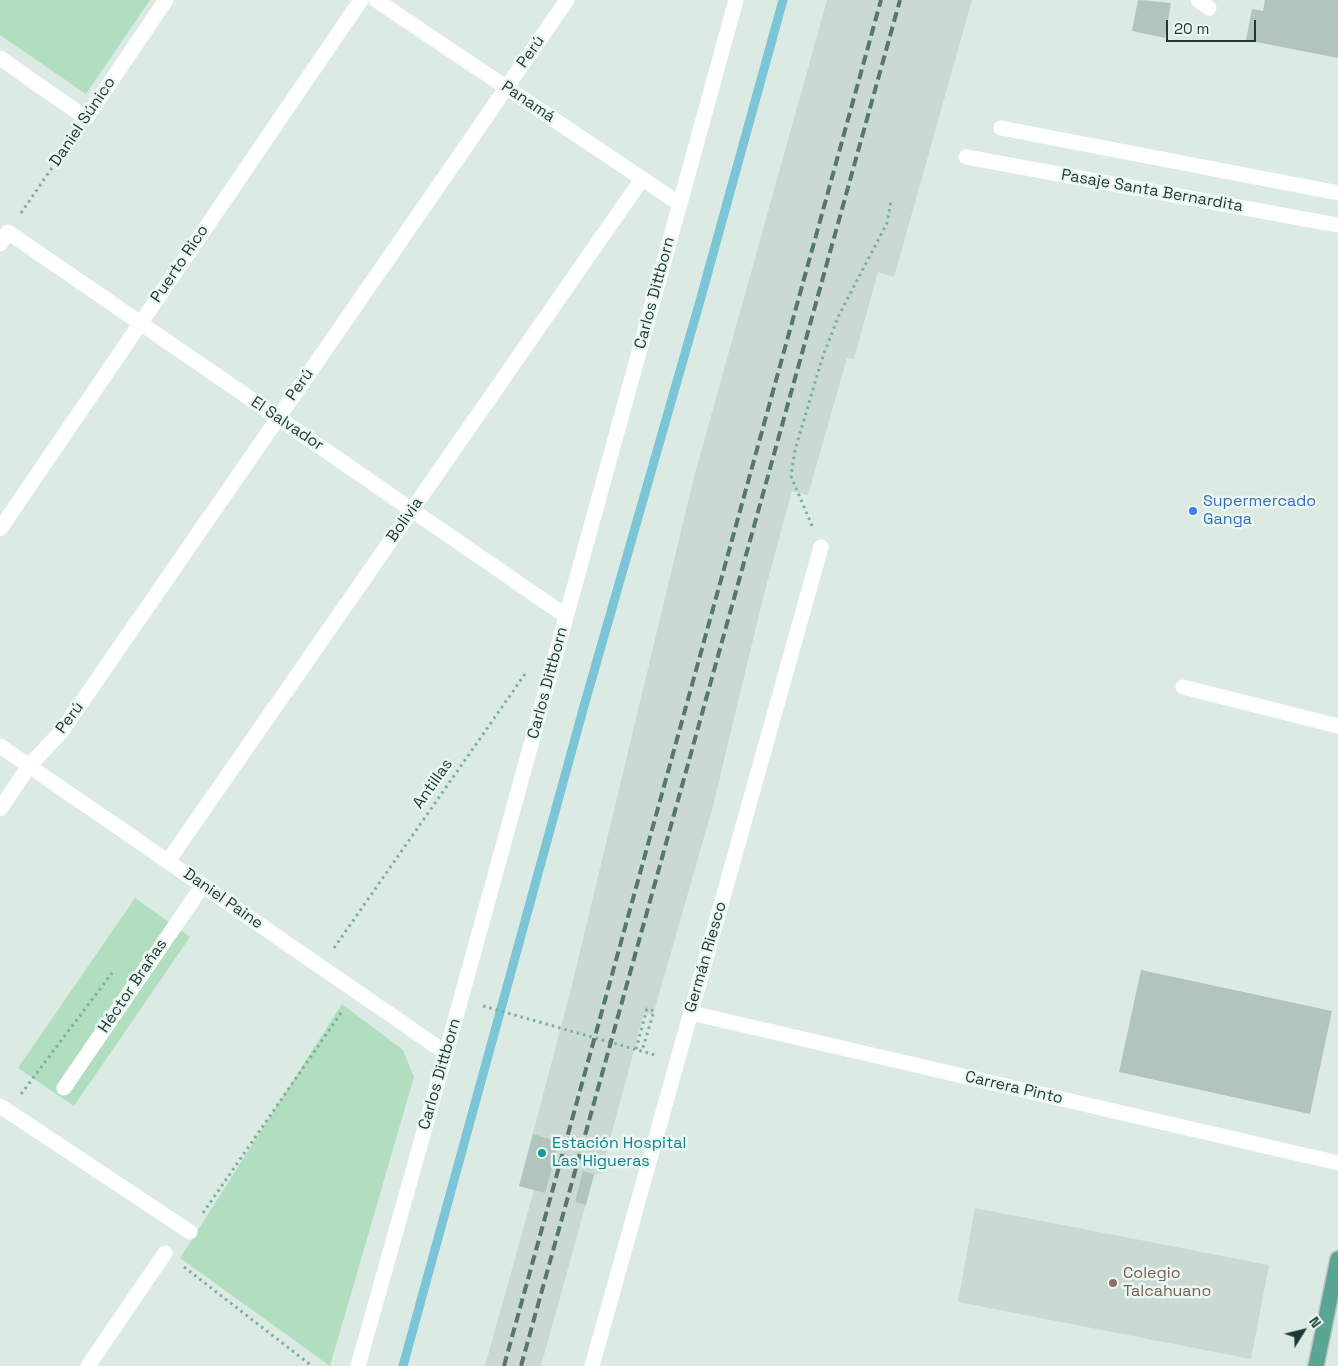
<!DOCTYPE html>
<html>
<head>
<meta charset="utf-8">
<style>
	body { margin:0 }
	#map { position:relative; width:1338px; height:1366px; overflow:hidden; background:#dceae4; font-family:"Space Grotesk",sans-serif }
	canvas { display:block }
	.north { position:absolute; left:1278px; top:1306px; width:50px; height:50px; -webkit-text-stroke:4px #ecf7f2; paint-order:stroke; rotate:54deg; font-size:14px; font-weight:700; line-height:20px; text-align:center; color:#1c3a33 }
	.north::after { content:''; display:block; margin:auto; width:18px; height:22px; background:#1c3a33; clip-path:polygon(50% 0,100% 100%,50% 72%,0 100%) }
	.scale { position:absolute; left:1166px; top:20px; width:90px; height:22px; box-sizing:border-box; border:2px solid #1c3a33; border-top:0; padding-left:6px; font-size:15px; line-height:18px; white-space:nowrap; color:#1c3a33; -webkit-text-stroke:4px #ecf7f2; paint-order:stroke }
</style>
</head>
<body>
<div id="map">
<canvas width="1338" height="1366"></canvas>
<div class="north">N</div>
<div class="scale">20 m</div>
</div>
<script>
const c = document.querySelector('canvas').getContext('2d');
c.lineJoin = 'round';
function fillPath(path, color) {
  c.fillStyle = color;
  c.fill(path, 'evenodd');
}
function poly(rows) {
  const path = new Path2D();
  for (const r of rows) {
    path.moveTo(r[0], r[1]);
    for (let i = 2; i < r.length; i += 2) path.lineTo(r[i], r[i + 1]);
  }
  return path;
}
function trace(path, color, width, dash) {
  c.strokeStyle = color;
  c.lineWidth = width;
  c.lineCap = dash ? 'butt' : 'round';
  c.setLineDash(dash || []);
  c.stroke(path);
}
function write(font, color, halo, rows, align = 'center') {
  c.font = font + ' "Space Grotesk",sans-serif';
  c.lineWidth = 5;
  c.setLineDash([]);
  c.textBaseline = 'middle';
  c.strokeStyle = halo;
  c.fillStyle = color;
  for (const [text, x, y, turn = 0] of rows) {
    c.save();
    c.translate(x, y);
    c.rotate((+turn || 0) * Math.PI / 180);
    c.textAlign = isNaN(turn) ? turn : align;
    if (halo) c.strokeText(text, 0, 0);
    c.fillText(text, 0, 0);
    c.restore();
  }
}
const built = poly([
	[827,0,972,0,894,277,878,272,854,359,847,358,808,495,792,491,763,598,713,806,653,1015,644,1013,601,1173,594,1175,541,1366,485,1366,534,1190,519,1186,571,989,694,477],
	[975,1208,1269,1265,1251,1359,958,1302]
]);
const green = poly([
	[0,0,150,0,86,94,0,35],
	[135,898,190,937,74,1106,18,1068],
	[342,1004,403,1050,414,1077,330,1366,180,1258]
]);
const stream = poly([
	[403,1366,584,706,700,301,783,0]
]);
const building = poly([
	[1138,0,1171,3,1165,38,1132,31],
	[1265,0,1338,0,1338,58,1246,40,1252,9,1263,11],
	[1141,970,1332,1011,1310,1114,1119,1072],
	[533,1134,559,1142,545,1193,519,1186],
	[583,1171,594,1174,586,1205,575,1202]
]);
const path = poly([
	[21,213,74,136],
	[812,526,791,476,795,450,823,356,839,315,887,223,891,201],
	[334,948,525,674],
	[483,1006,655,1055],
	[636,1049,647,1009,654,1011,642,1051],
	[21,1094,112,973],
	[203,1213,343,1010],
	[184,1267,312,1366]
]);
const service = poly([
	[1198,0,1209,8],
	[1001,128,1338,193]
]);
const minor = poly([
	[376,0,680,204],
	[0,58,86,118,166,0],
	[966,157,1338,225],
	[0,244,8,232,566,616],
	[0,529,361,0],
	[1183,687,1338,726],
	[0,809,29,766,61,732,567,0],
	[168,861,642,179],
	[691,1013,1338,1163],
	[446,1053,736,0],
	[64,1088,203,885],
	[0,1106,190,1232],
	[88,1366,165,1253],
	[592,1366,821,547]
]);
const tertiary = poly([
	[0,746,446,1053,358,1366]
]);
const primary = poly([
	[1316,1366,1338,1259]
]);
const rail = poly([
	[504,1366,881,0],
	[521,1366,900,0]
]);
const markers = [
	[1193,511,5,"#3f7fe0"],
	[542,1153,5,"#0f9aa8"],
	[1113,1283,5,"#8d6e63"]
];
const streetNames = [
	["Perú",531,52,-55],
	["Panamá",528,102,34],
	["Daniel Súnico",83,122,-56],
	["Pasaje Santa Bernardita",1152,191,10],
	["Puerto Rico",180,264,-56],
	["Carlos Dittborn",655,293,-75],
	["Perú",300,385,-55],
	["El Salvador",287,424,34],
	["Bolivia",405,520,-55],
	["Carlos Dittborn",548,683,-75],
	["Perú",70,718,-54],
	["Antillas",433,784,-55],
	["Daniel Paine",223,899,35],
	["Germán Riesco",706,957,-74],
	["Héctor Brañas",133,986,-56],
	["Carlos Dittborn",440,1074,-74],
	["Carrera Pinto",1014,1088,13]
];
const shopNames = [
	["Supermercado",1203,502],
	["Ganga",1203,520]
];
const cultureNames = [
	["Estación Hospital",552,1144],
	["Las Higueras",552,1162]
];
const educationNames = [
	["Colegio",1123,1274],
	["Talcahuano",1123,1292]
];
fillPath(built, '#cadad3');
fillPath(green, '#b1debf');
trace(stream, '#7cc5d6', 9);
fillPath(building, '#b1c5bd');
trace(primary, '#bbc4c2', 18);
trace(path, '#78b1a1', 3, [2.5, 4]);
trace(service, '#fff', 15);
trace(minor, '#fff', 15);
trace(tertiary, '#fff', 15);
trace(primary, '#5ba594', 15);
trace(rail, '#56776f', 4, [10, 5]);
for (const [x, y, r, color] of markers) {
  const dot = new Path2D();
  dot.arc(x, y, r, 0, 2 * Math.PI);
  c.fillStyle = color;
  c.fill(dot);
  trace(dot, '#ecf7f2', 2);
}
write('16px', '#1c3a33', '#ecf7f2', streetNames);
write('16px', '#366cbe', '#ecf7f2', shopNames, 'left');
write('16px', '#0d838f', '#ecf7f2', cultureNames, 'left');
write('16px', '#785e54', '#ecf7f2', educationNames, 'left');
</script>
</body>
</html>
